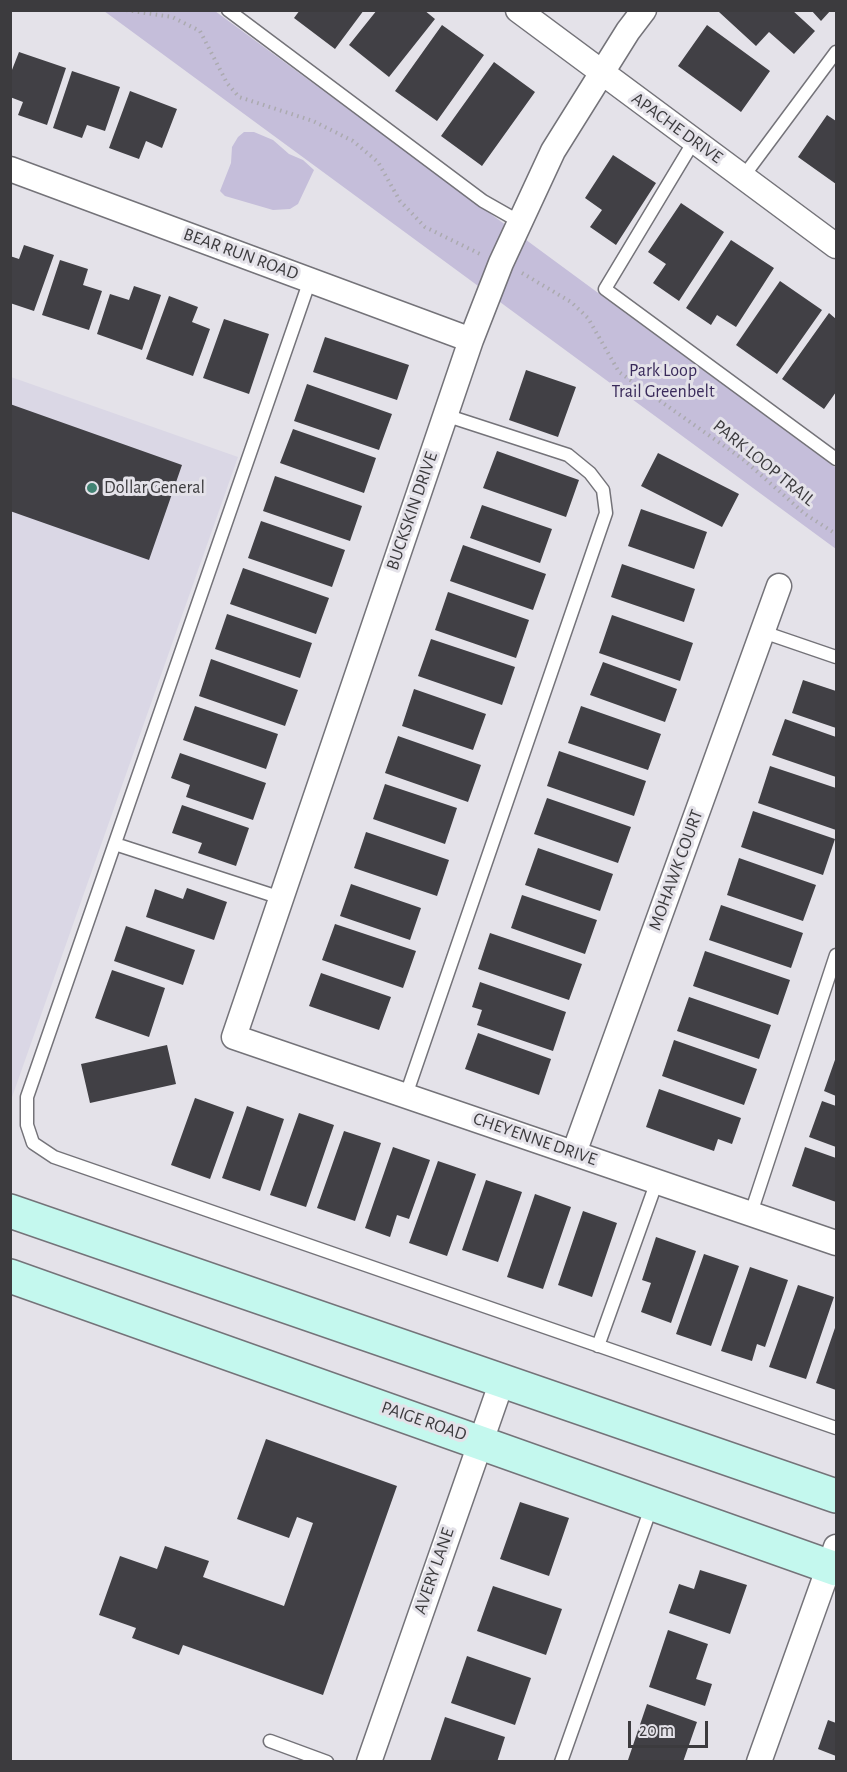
<!DOCTYPE html>
<html>
<head>
<meta charset="utf-8">
<style>
	body { margin:0 }
	#map { position:relative; width:847px; height:1772px; overflow:hidden; background:#e4e2e9; font-family:"Alegreya Sans",sans-serif }
	canvas { display:block }
	.frame { position:absolute; inset:0; border:12px solid #3c3b3e; pointer-events:none }
	.scale { position:absolute; left:628px; top:1721px; width:80px; height:27px; box-sizing:border-box; border:3px solid #3c3b3e; border-top:0; padding-left:8px; font-size:18px; line-height:21px; white-space:nowrap; color:#3c3b3e; -webkit-text-stroke:4px #e4e2e9; paint-order:stroke }
</style>
</head>
<body>
<div id="map">
<canvas width="847" height="1772"></canvas>
<div class="frame"></div>
<div class="scale">20 m</div>
</div>
<script>
const c = document.querySelector('canvas').getContext('2d');
c.lineJoin = 'round';
function fillPath(path, color) {
  c.fillStyle = color;
  c.fill(path, 'evenodd');
}
function poly(rows) {
  const path = new Path2D();
  for (const r of rows) {
    path.moveTo(r[0], r[1]);
    for (let i = 2; i < r.length; i += 2) path.lineTo(r[i], r[i + 1]);
  }
  return path;
}
function trace(path, color, width, dash) {
  c.strokeStyle = color;
  c.lineWidth = width;
  c.lineCap = dash ? 'butt' : 'round';
  c.setLineDash(dash || []);
  c.stroke(path);
}
function write(font, color, halo, rows, align = 'center') {
  c.font = font + ' "Alegreya Sans",sans-serif';
  c.lineWidth = 6;
  c.setLineDash([]);
  c.textBaseline = 'middle';
  c.strokeStyle = halo;
  c.fillStyle = color;
  for (const [text, x, y, turn = 0] of rows) {
    c.save();
    c.translate(x, y);
    c.rotate((+turn || 0) * Math.PI / 180);
    c.textAlign = isNaN(turn) ? turn : align;
    if (halo) c.strokeText(text, 0, 0);
    c.fillText(text, 0, 0);
    c.restore();
  }
}
const built = poly([
	[11,377,238,457,11,1100]
]);
const green = poly([
	[104,11,215,11,836,468,836,549],
	[244,132,254,132,273,140,289,154,303,160,314,170,298,204,290,209,273,210,225,196,220,191,231,163,232,147,238,137]
]);
const building = poly([
	[300,10,364,10,335,49,294,18],
	[377,10,424,10,435,19,389,77,349,45],
	[721,10,792,10,815,31,794,54,769,32,756,46,719,12],
	[811,10,831,10,821,21],
	[442,25,484,55,437,121,395,91],
	[707,25,770,71,741,112,678,66],
	[19,52,66,68,47,125,18,115,23,102,10,97,10,75],
	[494,62,535,92,482,166,441,136],
	[72,71,120,87,105,131,87,125,82,138,53,128],
	[130,91,177,109,162,148,146,141,139,159,109,148],
	[827,115,836,121,836,184,798,157],
	[613,155,656,183,616,245,590,227,602,210,585,198],
	[681,203,724,232,679,301,653,283,666,264,648,252],
	[731,240,774,268,736,327,717,315,711,325,686,308],
	[24,245,54,255,34,311,10,303,10,256,19,259],
	[60,260,88,269,83,285,102,291,89,330,42,315],
	[780,281,822,310,777,374,736,345],
	[134,286,161,295,142,350,97,334,110,294,129,300],
	[169,296,198,307,192,322,210,329,193,376,146,359],
	[829,313,836,319,836,392,824,409,782,379],
	[224,319,269,334,249,394,203,378],
	[325,337,409,365,397,400,313,372],
	[526,370,576,387,558,437,509,420],
	[307,384,392,414,379,450,294,421],
	[10,404,182,465,149,560,10,511],
	[293,429,376,458,364,493,280,463],
	[497,451,579,480,566,517,483,488],
	[658,453,739,494,722,527,641,486],
	[275,476,362,506,350,541,263,511],
	[482,505,552,529,540,563,470,538],
	[641,509,707,532,694,569,628,546],
	[261,521,345,550,332,587,248,558],
	[463,545,546,574,533,610,450,581],
	[622,564,695,589,684,622,611,597],
	[243,568,329,598,316,634,230,604],
	[448,592,529,620,516,658,435,630],
	[227,614,312,643,300,678,215,649],
	[612,615,693,643,680,681,599,653],
	[431,639,515,667,502,705,418,676],
	[211,659,298,690,285,726,199,696],
	[603,662,677,689,665,722,590,695],
	[803,680,836,691,836,728,792,713],
	[414,689,486,714,473,750,402,726],
	[195,706,278,734,266,769,183,740],
	[581,706,661,734,648,770,568,743],
	[785,719,836,737,836,777,772,755],
	[398,736,481,765,468,802,385,773],
	[559,751,646,781,634,816,547,786],
	[180,753,266,783,253,820,186,797,190,785,171,778],
	[770,766,836,788,836,830,758,803],
	[385,784,457,808,445,844,373,819],
	[547,798,631,827,618,863,534,834],
	[182,805,249,828,236,866,198,853,202,843,172,833],
	[753,811,835,839,823,875,741,847],
	[366,832,449,860,437,896,354,868],
	[538,848,613,874,600,911,525,885],
	[739,858,816,885,803,921,727,895],
	[351,884,421,908,410,940,340,916],
	[187,888,227,902,214,940,146,917,155,889,183,899],
	[522,895,597,920,585,954,511,928],
	[721,905,803,933,791,968,709,940],
	[335,924,416,951,403,988,322,960],
	[126,926,195,950,183,985,114,961],
	[490,933,582,964,569,1000,478,969],
	[705,951,790,980,778,1015,693,986],
	[112,970,165,988,149,1037,95,1018],
	[321,973,391,997,379,1030,309,1006],
	[480,982,566,1012,553,1051,477,1025,482,1010,472,1007],
	[689,997,771,1025,759,1059,677,1031],
	[478,1033,551,1059,539,1095,465,1069],
	[674,1040,757,1069,744,1105,662,1076],
	[167,1045,176,1084,90,1103,81,1064],
	[836,1057,836,1096,824,1091],
	[659,1089,741,1118,732,1144,718,1139,714,1151,646,1127],
	[195,1098,234,1112,210,1179,171,1165],
	[822,1101,836,1106,836,1147,809,1137],
	[247,1106,284,1119,260,1191,222,1178],
	[299,1113,334,1125,306,1207,270,1195],
	[344,1131,381,1143,355,1221,317,1208],
	[393,1147,430,1160,409,1219,397,1215,390,1237,365,1228],
	[805,1147,836,1158,836,1202,792,1186],
	[438,1161,476,1174,447,1256,409,1243],
	[486,1180,522,1192,498,1262,462,1250],
	[535,1194,571,1207,543,1289,507,1277],
	[583,1211,617,1223,592,1297,558,1285],
	[656,1237,696,1251,671,1323,641,1312,651,1283,642,1280],
	[704,1254,739,1266,711,1346,676,1334],
	[750,1267,788,1280,765,1347,757,1344,752,1361,721,1351],
	[798,1285,834,1297,806,1379,769,1367],
	[836,1325,836,1390,816,1383],
	[266,1439,397,1486,323,1695,183,1645,179,1655,132,1638,136,1628,99,1615,120,1556,157,1569,165,1546,209,1561,203,1577,284,1606,313,1523,297,1517,289,1538,237,1519],
	[520,1502,569,1518,549,1576,500,1559],
	[700,1570,747,1585,730,1634,669,1613,679,1584,694,1589],
	[493,1586,562,1609,546,1655,477,1631],
	[668,1630,708,1644,696,1679,712,1684,705,1706,649,1687],
	[467,1656,531,1678,515,1725,451,1703],
	[647,1704,697,1722,683,1762,628,1760],
	[445,1717,505,1737,497,1762,430,1762],
	[828,1720,836,1723,836,1756,818,1749]
]);
const path = poly([
	[126,10,172,17,200,31,227,83,239,97,313,121,353,141,378,162,400,201,425,227,480,254],
	[522,273,571,302,588,318,619,372,744,460,805,514,836,534]
]);
const lane = poly([
	[228,10,483,201,520,222],
	[694,141,605,289,836,459],
	[743,177,836,52],
	[310,280,27,1097,27,1125,33,1143,54,1157,836,1428],
	[763,632,836,657],
	[115,844,281,898],
	[406,1095,606,513,603,490,590,473,568,455,445,415],
	[751,1213,836,955],
	[598,1346,657,1181],
	[270,1741,327,1762],
	[561,1762,652,1505]
]);
const street = poly([
	[518,10,836,246],
	[644,10,628,31,553,151,501,263,471,340,234,1037,836,1243],
	[10,169,471,340],
	[574,1153,779,586],
	[369,1762,502,1381],
	[759,1762,836,1547]
]);
const secondary = poly([
	[10,1211,836,1496],
	[10,1276,836,1569]
]);
const markers = [
	[92,488,6,"#428373"]
];
const streetNames = [
	["APACHE DRIVE",677,128,36],
	["BEAR RUN ROAD",241,254,20],
	["PARK LOOP TRAIL",764,463,39],
	["BUCKSKIN DRIVE",412,511,-71],
	["MOHAWK COURT",676,870,-70],
	["CHEYENNE DRIVE",535,1139,19],
	["PAIGE ROAD",424,1421,19],
	["AVERY LANE",434,1571,-71]
];
const parkNames = [
	["Park Loop",663,371],
	["Trail Greenbelt",663,392]
];
const poiNames = [
	["Dollar General",104,488]
];
fillPath(built, '#dad7e5');
fillPath(green, '#c5beda');
fillPath(building, '#414045');
trace(lane, '#747379', 15);
trace(street, '#747379', 27);
trace(secondary, '#747379', 36);
trace(path, '#abaaaf', 4, [1.5, 4.5]);
trace(lane, '#fff', 12);
trace(street, '#fff', 24);
trace(secondary, '#c4f8ee', 33);
for (const [x, y, r, color] of markers) {
  const dot = new Path2D();
  dot.arc(x, y, r, 0, 2 * Math.PI);
  c.fillStyle = color;
  c.fill(dot);
  trace(dot, '#e4e2e9', 2);
}
write('18px', '#3c3b3e', '#e4e2e9', streetNames);
write('18px', '#392a5a', '#e4e2e9', parkNames);
write('18px', '#3c3b3e', '#e4e2e9', poiNames, 'left');
</script>
</body>
</html>
